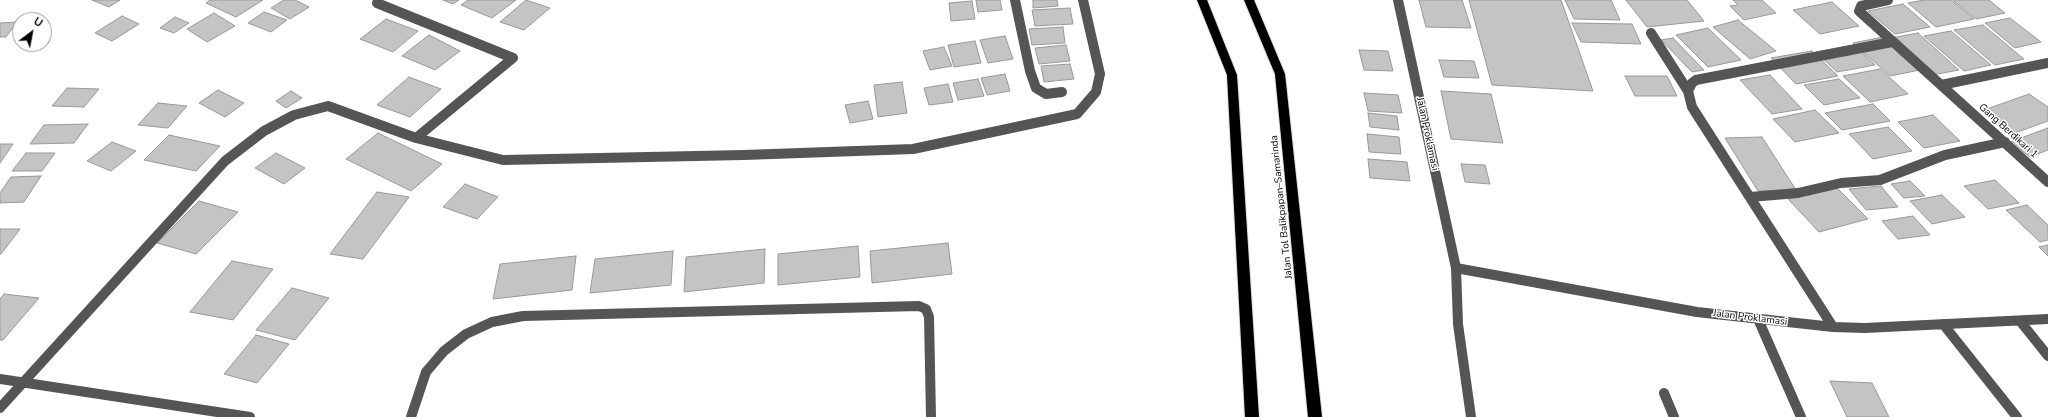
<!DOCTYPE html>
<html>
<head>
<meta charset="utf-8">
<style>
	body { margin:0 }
	#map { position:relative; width:2048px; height:417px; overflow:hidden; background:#fff; font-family:"Nunito Sans",sans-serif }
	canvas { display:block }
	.north { position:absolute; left:12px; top:12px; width:40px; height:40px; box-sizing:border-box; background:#fff; border:1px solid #999; border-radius:50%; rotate:32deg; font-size:11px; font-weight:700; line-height:16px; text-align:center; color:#000 }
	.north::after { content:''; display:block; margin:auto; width:14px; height:18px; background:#000; clip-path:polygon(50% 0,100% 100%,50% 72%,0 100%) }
</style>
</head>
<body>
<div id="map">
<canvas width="2048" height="417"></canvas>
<div class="north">U</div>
</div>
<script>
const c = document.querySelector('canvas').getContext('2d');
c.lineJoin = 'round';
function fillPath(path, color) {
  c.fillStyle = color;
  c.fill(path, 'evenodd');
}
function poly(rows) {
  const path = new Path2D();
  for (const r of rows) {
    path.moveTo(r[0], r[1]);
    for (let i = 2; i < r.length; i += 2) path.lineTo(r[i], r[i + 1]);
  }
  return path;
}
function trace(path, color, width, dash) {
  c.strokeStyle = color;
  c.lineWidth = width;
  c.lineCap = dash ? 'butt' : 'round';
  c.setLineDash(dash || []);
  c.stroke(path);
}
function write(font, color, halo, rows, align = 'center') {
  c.font = font + ' "Nunito Sans",sans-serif';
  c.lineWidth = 3;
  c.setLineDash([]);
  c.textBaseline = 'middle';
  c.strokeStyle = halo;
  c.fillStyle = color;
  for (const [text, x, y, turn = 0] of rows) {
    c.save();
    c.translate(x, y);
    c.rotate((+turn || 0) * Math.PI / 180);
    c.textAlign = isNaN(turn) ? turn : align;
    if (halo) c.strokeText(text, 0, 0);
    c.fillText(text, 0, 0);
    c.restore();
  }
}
const building = poly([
	[92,0,120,0,109,7,92,0],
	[210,0,263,0,236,17,206,3,210,0],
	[284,0,295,0,309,7,290,19,271,8,284,0],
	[443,0,459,0,453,4,443,0],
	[468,0,516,0,492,18,461,5,468,0],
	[526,0,550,8,524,30,500,22,526,0],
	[976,0,1000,0,1002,10,978,12,976,0],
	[1033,0,1057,0,1058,6,1033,8,1033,0],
	[1419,0,1462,0,1471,28,1426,27,1419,0],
	[1469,0,1561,0,1593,91,1492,85,1469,0],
	[1565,0,1611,0,1620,20,1574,19,1565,0],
	[1626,0,1687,0,1704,21,1647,27,1626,0],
	[1733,0,1762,0,1776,13,1744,20,1730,6,1738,5,1733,0],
	[1924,0,1951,0,1974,19,1936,27,1908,3,1924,0],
	[1953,0,1989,0,2005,13,1976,19,1953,0],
	[972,1,975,19,951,21,949,3,972,1],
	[1832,2,1859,26,1820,34,1793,10,1832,2],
	[1903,4,1930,27,1895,34,1868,11,1903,4],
	[1070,8,1073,24,1035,26,1032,10,1070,8],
	[264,12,287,20,271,32,248,23,264,12],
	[214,13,235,26,207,42,187,29,214,13],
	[122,16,139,24,112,41,95,33,122,16],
	[175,17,189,23,174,33,160,28,175,17],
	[2010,18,2041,42,2015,48,1985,23,2010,18],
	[386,19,418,31,393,52,360,39,386,19],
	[1738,20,1776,51,1750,59,1713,27,1738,20],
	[17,22,6,37,0,37,0,23,17,22],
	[1572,23,1632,24,1641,44,1581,42,1572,23],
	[1983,25,2024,59,1995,65,1954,30,1983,25],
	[1063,27,1065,43,1032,45,1029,29,1063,27],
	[1708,28,1741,60,1708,67,1676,35,1708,28],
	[1951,31,1991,65,1964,71,1924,36,1951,31],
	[1918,33,1959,70,1932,75,1891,38,1918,33],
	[429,35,460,51,435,70,402,56,429,35],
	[1005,36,1013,59,988,63,980,40,1005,36],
	[1883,37,1920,70,1890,76,1853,43,1883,37],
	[1673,38,1704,70,1692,72,1661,40,1673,38],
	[975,41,981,63,954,67,948,45,975,41],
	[1066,45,1070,61,1039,64,1035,48,1066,45],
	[1854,45,1875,65,1837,72,1816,52,1854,45],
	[944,47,952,66,930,70,923,51,944,47],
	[1359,50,1388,51,1393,71,1364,70,1359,50],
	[1812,51,1838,76,1796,84,1771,58,1812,51],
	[1439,60,1474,61,1479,78,1444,77,1439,60],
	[1070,64,1074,79,1044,82,1041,66,1070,64],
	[1880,69,1908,94,1870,102,1843,76,1880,69],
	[1005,74,1010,91,987,95,981,78,1005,74],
	[1770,75,1802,109,1772,114,1740,80,1770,75],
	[1625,76,1667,76,1677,96,1635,96,1625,76],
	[409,77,441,89,410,117,377,105,409,77],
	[978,79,984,96,958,100,953,83,978,79],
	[1839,79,1860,98,1824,105,1804,85,1839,79],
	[902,82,907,113,878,117,874,85,902,82],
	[948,84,953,102,929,105,924,88,948,84],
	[67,88,99,89,84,107,52,106,67,88],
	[218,90,244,103,225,117,199,103,218,90],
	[291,91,302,98,286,108,276,101,291,91],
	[1441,91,1491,94,1503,143,1451,139,1441,91],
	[1364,93,1398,95,1402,113,1368,111,1364,93],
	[2029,94,2048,107,2048,121,2012,134,1981,111,2029,94],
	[868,101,873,119,850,123,845,105,868,101],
	[158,103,187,106,168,128,138,125,158,103],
	[1873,104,1890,121,1842,130,1825,113,1873,104],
	[1815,110,1839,133,1795,142,1773,119,1815,110],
	[1368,113,1397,116,1399,130,1370,127,1368,113],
	[1933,115,1960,141,1924,148,1898,122,1933,115],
	[88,124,74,143,30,144,44,125,88,124],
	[1888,127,1912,151,1873,159,1849,134,1888,127],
	[2048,128,2048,150,2030,157,2010,142,2048,128],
	[378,133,442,164,411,191,346,159,378,133],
	[1367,134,1399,137,1401,154,1369,152,1367,134],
	[169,135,220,146,196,171,144,160,169,135],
	[1762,137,1796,190,1758,191,1725,138,1762,137],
	[112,142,136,151,111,171,87,161,112,142],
	[0,144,13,144,0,163,0,144],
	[26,153,55,153,42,171,12,171,26,153],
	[276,153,305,168,284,184,255,168,276,153],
	[1368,159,1407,162,1410,181,1370,178,1368,159],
	[1461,164,1485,165,1490,184,1465,182,1461,164],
	[41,176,24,202,0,203,0,193,11,177,41,176],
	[1995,180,2019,203,1988,209,1964,186,1995,180],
	[1910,181,1925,196,1904,198,1891,184,1910,181],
	[465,184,498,197,477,219,443,207,465,184],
	[1881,186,1898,207,1866,210,1849,189,1881,186],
	[1836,187,1868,219,1819,232,1788,199,1836,187],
	[377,192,409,197,363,259,330,254,377,192],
	[1942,195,1965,217,1932,224,1910,201,1942,195],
	[199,201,238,212,196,254,157,243,199,201],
	[2027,205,2048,225,2048,240,2040,242,2006,210,2027,205],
	[1913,216,1930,235,1898,239,1882,221,1913,216],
	[0,229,20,229,1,254,0,254,0,229],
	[948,243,952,274,872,283,870,251,948,243],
	[2048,245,2048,256,2039,247,2048,245],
	[858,246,860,277,778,285,778,254,858,246],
	[765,249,764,283,684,292,686,257,765,249],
	[673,251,671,285,590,293,595,259,673,251],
	[576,256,572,290,493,299,500,264,576,256],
	[232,261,273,269,233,320,190,312,232,261],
	[292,288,329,298,295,340,256,330,292,288],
	[4,294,39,298,3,340,0,340,0,299,4,294],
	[256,335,289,344,257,383,224,374,256,335],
	[1830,381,1872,383,1889,417,1847,417,1830,381]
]);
const minor = poly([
	[1015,0,1030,71,1036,88,1046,94,1062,92],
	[1398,0,1456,268,1458,324,1471,417],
	[1888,0,1861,6,1859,11,1941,85],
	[377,3,513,58,416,138],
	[1651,33,1688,91],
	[2048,63,1941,85,2048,182],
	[1750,197,1798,193,1841,183,1880,180,1945,155,2005,142],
	[1456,268,1697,312,1833,327,1865,328,2048,319],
	[1758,319,1801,417],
	[2020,321,2048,356],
	[1943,324,2017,417],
	[1833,327,1692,107,1688,91,1692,83,1696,80,1892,42],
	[0,379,250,417],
	[1664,393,1674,417],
	[0,408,225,161,264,131,294,115,328,106,416,138,503,160,744,155,913,149,1077,114,1096,92,1100,74,1083,0],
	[411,417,426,372,444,351,466,334,492,322,523,316,919,306,926,309,929,317,931,417]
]);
const highway = poly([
	[1197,0,1207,0,1237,75,1259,417,1245,417,1227,75,1197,0],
	[1244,0,1254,0,1285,74,1322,417,1308,417,1275,74,1244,0]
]);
const streetNames = [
	["Gang Berdikari 1",2008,131,42],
	["Jalan Proklamasi",1427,134,78],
	["Jalan Tol Balikpapan–Samarinda",1282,207,-96],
	["Jalan Proklamasi",1750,318,7]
];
fillPath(building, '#c4c4c4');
trace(building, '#999', 1);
trace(highway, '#dbdbdb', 2);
trace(minor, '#555', 10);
fillPath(highway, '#000');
write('10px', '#000', '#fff', streetNames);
</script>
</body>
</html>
